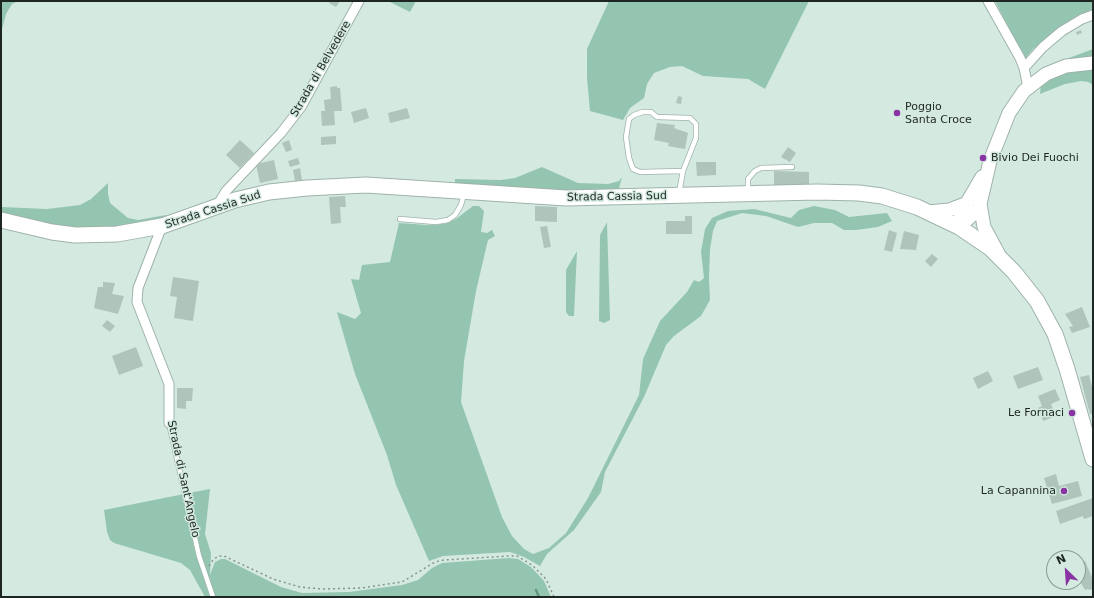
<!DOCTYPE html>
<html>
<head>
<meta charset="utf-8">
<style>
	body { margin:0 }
	#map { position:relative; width:1094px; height:598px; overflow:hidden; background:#d4eae0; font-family:"DejaVu Sans",sans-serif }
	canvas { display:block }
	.frame { position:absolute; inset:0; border:2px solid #1e2623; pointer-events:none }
	.north { position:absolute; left:1046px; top:550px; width:40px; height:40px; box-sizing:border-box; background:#d4eae0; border:1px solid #8b9c94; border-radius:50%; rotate:335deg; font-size:11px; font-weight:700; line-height:16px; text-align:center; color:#1e2623 }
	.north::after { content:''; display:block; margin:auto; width:14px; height:18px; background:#8934a2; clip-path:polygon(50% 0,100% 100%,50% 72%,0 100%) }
</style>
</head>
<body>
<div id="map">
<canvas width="1094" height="598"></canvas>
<div class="frame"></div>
<div class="north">N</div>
</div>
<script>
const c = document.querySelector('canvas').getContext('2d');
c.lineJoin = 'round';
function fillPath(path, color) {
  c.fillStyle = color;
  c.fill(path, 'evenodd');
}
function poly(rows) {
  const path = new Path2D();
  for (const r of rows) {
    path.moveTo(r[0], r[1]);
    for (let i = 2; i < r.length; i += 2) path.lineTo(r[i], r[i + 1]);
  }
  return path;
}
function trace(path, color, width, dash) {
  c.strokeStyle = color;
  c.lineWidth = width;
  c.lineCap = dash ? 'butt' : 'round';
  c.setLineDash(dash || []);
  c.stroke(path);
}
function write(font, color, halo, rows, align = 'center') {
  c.font = font + ' "DejaVu Sans",sans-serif';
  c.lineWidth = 3;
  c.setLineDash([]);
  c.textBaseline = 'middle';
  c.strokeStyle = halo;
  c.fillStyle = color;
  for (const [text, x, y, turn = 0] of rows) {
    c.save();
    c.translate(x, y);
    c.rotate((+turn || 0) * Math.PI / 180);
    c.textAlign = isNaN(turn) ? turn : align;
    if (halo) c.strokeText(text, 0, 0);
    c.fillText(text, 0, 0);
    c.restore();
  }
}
const green = poly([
	[1,1,18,1,12,4,6,14,1,33],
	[388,1,416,1,410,12],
	[609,1,809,1,765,89,748,79,703,76,682,66,670,67,654,73,647,84,644,98,630,108,623,120,590,111,587,78,587,49],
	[995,1,1093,1,1093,9,1063,25,1033,49,1025,59],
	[1093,49,1093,58,1074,59,1042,68],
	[1093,68,1093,85,1088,82,1081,81,1065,84,1040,94,1041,82,1061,72],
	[542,167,578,183,608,184,619,181,622,177,618,192,596,192,455,185,455,179,501,180,515,178],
	[108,183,108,194,110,203,128,218,138,220,166,215,167,219,136,226,75,229,1,213,1,207,47,209,80,205,91,199],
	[473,206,479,206,484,211,481,232,487,233,492,230,495,236,488,240,476,291,464,361,461,402,502,517,512,536,524,549,533,554,549,548,566,533,588,498,639,395,643,359,660,321,687,292,694,280,699,282,704,278,701,252,705,229,712,218,728,211,754,209,791,218,799,210,814,206,835,210,849,217,887,213,892,221,878,227,856,230,844,230,832,223,814,223,798,227,766,216,742,213,717,221,713,231,710,249,709,278,710,300,701,316,674,336,666,345,644,397,605,472,601,492,574,530,547,554,540,566,524,557,510,552,443,556,429,561,396,485,387,455,355,374,337,312,355,319,361,313,351,279,359,280,362,265,390,262,399,223,427,225,444,224,456,219],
	[607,222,610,320,604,323,599,321,600,235],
	[577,251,574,316,569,316,566,312,566,270],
	[210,489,205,534,211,553,210,575,215,562,221,559,225,559,281,587,302,593,349,592,402,585,418,580,432,568,442,563,509,558,518,559,531,567,544,581,551,597,215,597,202,559,189,493],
	[184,494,194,547,210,597,205,597,190,570,181,563,114,543,110,540,107,532,104,510]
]);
const stream = poly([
	[536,590,539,597]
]);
const building = poly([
	[330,1,340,1,336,7,329,3],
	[1081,30,1082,33,1077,35,1076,32],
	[337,86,337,88,340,88,342,111,334,111,335,125,322,126,321,111,325,111,324,100,331,99,330,87],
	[678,96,682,97,681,104,676,103],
	[366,108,369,118,354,123,351,112],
	[407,108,410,118,390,123,388,113],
	[657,123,675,125,674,128,688,133,685,149,668,146,669,143,654,140],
	[336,136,336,144,321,145,321,137],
	[240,140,254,153,240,168,226,155],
	[289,140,292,150,286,152,282,143],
	[788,147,796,153,790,162,781,157],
	[298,158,300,164,290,167,288,161],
	[274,160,278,179,260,183,256,164],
	[696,162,716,162,716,175,697,176],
	[300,168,302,180,295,181,293,170],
	[774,171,809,172,809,186,774,186],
	[345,196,346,207,340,207,341,223,331,224,329,197],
	[535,206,557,207,557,222,535,221],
	[685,216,692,216,692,234,666,234,666,221,685,221],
	[547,226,551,247,544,248,540,227],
	[889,230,897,233,892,252,884,250],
	[904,231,919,235,916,250,900,249],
	[932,254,938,259,931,267,925,261],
	[173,277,199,281,193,321,174,318,177,297,170,296],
	[103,282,115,283,112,294,124,296,118,314,94,308,98,287,103,287],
	[1082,307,1090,327,1072,333,1069,327,1073,326,1065,314],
	[107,320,115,326,110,332,102,326],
	[136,347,143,366,119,375,112,356],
	[1038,367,1043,380,1018,389,1013,376],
	[988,371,993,381,978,389,973,378],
	[1089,375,1093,391,1093,414,1090,414,1080,377],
	[177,388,193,388,192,401,186,401,186,409,177,408],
	[1055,389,1060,400,1051,404,1056,416,1043,421,1038,408,1042,406,1038,396],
	[1056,474,1059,486,1078,481,1082,496,1052,504,1044,478],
	[1093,498,1093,516,1084,519,1083,516,1060,524,1056,511],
	[1085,561,1093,580,1093,589,1089,590,1088,589,1085,590,1078,578,1078,564]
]);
const path = poly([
	[209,566,213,560,218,556,224,556,273,579,300,587,322,589,361,588,402,582,435,562,444,560,508,556,517,556,532,565,546,579,554,597]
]);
const lane = poly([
	[748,192,748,179,755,171,761,168,792,167],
	[679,193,683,171,696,138,696,124,690,118,657,117,651,112,643,112,634,115,629,119,626,137,629,158,633,169,640,172,683,171],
	[400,219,436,222,448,220,455,215,461,205,464,194],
	[169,423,199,556,213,597]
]);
const street = poly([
	[988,1,1020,58,1024,68,1028,87],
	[1024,68,1043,47,1062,31,1082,19,1093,15],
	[217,206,226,191,281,133,301,107,359,1],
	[162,226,138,288,137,302,169,384,169,423]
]);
const secondary = poly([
	[928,212,949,210,965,204],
	[959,227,961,213,982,177],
	[959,227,980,208],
	[998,253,984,227,980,204,990,161,1009,113,1024,91,1046,74,1066,66,1093,63]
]);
const primary = poly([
	[1,220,52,232,75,235,117,234,162,226,235,200,269,192,307,188,366,185,566,198,817,192,859,193,882,196,917,207,959,227,990,248,1014,272,1037,301,1055,334,1067,369,1093,459]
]);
const markers = [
	[897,113,4,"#8934a2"],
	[983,158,4,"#8934a2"],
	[1072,413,4,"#8934a2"],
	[1064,491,4,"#8934a2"]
];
const streetNames = [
	["Strada di Belvedere",321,69,-60],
	["Strada Cassia Sud",617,197,-1],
	["Strada Cassia Sud",213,210,-18],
	["Strada di Sant'Angelo",183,479,78]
];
const poiNames = [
	["Poggio",905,107],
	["Santa Croce",905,120],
	["Bivio Dei Fuochi",991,158],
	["Le Fornaci",1064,413,"right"],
	["La Capannina",1056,491,"right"]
];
fillPath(green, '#94c5b1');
trace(stream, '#619681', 2.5);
fillPath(building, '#afc4bb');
trace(lane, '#9eb3aa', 6);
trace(street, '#9eb3aa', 11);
trace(secondary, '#9eb3aa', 15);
trace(primary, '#9eb3aa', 17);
trace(path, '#85958e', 1.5, [2, 3]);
trace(lane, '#fff', 4.5);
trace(street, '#fff', 9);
trace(secondary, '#fff', 13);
trace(primary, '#fff', 15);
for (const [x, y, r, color] of markers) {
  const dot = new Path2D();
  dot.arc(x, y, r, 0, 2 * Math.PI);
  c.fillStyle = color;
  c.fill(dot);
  trace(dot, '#d4eae0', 1.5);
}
write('11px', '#1e2623', '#d4eae0', streetNames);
write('11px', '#1e2623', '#d4eae0', poiNames, 'left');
</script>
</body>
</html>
